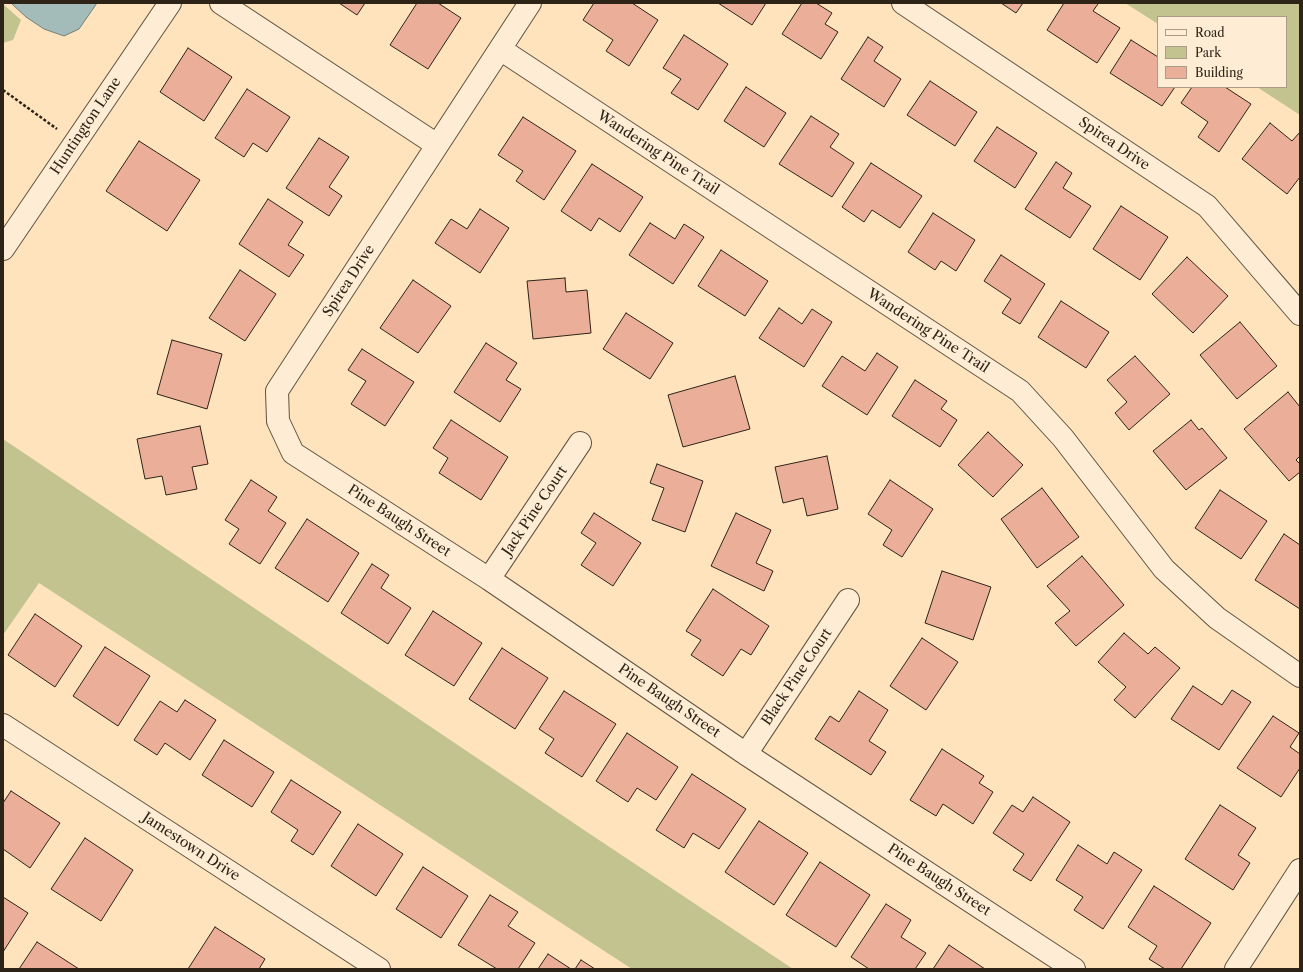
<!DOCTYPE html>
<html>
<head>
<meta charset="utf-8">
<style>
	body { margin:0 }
	#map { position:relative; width:1303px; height:972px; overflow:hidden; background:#fee3bd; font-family:"Libre Caslon Text",serif }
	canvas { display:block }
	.frame { position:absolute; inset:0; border:4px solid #2d2317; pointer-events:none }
	.legend { position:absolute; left:1157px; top:16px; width:130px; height:72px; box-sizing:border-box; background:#feedd4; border:1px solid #aa9c88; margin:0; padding:5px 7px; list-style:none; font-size:12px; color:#2d2317 }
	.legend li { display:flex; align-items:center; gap:8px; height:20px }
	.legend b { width:20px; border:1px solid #aa9c88 }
</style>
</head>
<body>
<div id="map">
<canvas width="1303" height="972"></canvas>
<div class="frame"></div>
<ul class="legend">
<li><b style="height:5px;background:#feedd4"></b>Road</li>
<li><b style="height:11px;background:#c3c38f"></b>Park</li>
<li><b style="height:11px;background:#ebaf99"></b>Building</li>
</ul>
</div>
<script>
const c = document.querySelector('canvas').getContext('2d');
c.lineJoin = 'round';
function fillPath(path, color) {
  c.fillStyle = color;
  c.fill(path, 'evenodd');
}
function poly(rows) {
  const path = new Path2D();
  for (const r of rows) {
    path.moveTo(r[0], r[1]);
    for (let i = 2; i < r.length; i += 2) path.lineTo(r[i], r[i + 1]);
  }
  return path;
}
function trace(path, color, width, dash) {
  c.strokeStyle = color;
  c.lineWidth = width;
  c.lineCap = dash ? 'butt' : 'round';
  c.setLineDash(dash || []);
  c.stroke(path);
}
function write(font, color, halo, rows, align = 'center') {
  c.font = font + ' "Libre Caslon Text",serif';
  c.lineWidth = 3;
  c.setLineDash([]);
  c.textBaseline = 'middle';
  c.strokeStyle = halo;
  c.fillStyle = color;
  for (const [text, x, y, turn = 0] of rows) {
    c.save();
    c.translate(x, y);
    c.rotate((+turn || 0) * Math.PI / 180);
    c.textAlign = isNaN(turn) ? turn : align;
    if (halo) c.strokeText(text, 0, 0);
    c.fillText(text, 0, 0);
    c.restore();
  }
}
const green = poly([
	[1125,3,1300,3,1300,115,1257,87,1286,87,1286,17,1158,17,1158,24],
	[3,4,21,20,13,40,3,43],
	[3,439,587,832,793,969,632,969,39,583,3,635]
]);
const water = poly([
	[11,3,97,3,79,29,64,36,44,29,26,17,11,3]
]);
const building = poly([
	[339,3,365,3,357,15,339,3],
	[417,3,438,3,461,18,428,69,390,45,417,3],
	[594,3,632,3,658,20,629,66,606,51,613,40,583,20,594,3],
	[718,3,766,3,752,25,718,3],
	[802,3,816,3,832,13,825,24,838,32,821,59,782,34,802,3],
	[1001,3,1023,3,1016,13,1001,3],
	[1064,3,1097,3,1098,4,1093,11,1120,28,1097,63,1047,30,1064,3],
	[684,35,728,64,698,110,671,93,681,79,663,68,684,35],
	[868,37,883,47,874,61,901,79,884,107,841,79,868,37],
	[1131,40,1158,57,1158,87,1175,87,1162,106,1110,73,1131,40],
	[188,48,232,77,204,121,160,92,188,48],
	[930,81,977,112,955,146,907,115,930,81],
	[746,87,786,113,764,147,724,121,746,87],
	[1192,87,1225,87,1251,104,1219,152,1198,137,1208,122,1181,103,1192,87],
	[247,89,290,117,267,152,253,143,244,157,215,138,247,89],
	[811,116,839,134,830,147,854,163,832,197,779,164,811,116],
	[523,117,576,151,544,200,516,181,523,171,498,155,523,117],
	[1270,123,1292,141,1300,132,1300,177,1287,194,1242,159,1270,123],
	[997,127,1037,153,1015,188,974,161,997,127],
	[319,138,349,157,329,187,342,196,329,216,286,188,319,138],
	[139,141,200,180,167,231,106,191,139,141],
	[1056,162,1072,173,1063,188,1091,206,1070,238,1025,209,1056,162],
	[871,163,922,196,900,228,872,210,864,222,842,207,871,163],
	[592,164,643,197,620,232,599,218,591,231,561,211,592,164],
	[268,199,303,222,288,245,304,255,289,277,239,244,268,199],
	[1121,206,1168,237,1140,280,1093,249,1121,206],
	[480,209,509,228,480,273,435,243,451,219,467,229,480,209],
	[933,213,975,240,956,271,941,261,935,270,908,252,933,213],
	[650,223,675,239,684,224,704,237,673,284,629,255,650,223],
	[721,250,768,281,745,316,698,286,721,250],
	[1001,255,1045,284,1020,324,1002,313,1011,299,984,281,1001,255],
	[1187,257,1228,296,1193,333,1152,294,1187,257],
	[240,270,276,294,245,341,209,318,240,270],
	[565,278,566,292,587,290,591,333,533,339,527,281,565,278],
	[413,280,451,306,418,353,380,328,413,280],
	[1061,301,1109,332,1086,368,1038,337,1061,301],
	[779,308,802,324,812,309,832,322,804,367,759,338,779,308],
	[626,313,673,343,650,379,603,349,626,313],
	[1240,322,1277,366,1237,399,1200,355,1240,322],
	[172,340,222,354,207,409,157,394,172,340],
	[486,343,517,363,506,380,521,389,500,422,454,392,486,343],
	[362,349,414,382,385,426,351,404,366,381,348,370,362,349],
	[877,353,898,367,867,415,822,386,842,356,865,371,877,353],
	[1135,356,1170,394,1129,430,1115,413,1127,402,1107,380,1135,356],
	[735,376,750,429,683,447,668,395,735,376],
	[915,380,947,401,941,409,957,420,940,447,892,416,915,380],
	[1288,392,1300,407,1300,456,1296,460,1300,464,1300,472,1289,481,1244,429,1288,392],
	[451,420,508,457,481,500,439,473,448,458,433,448,451,420],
	[1191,420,1199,430,1202,428,1227,458,1186,490,1153,451,1191,420],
	[200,426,208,464,192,467,197,489,166,495,162,476,145,479,137,439,200,426],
	[988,432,1023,465,993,497,958,465,988,432],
	[827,456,838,509,807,516,803,498,783,503,775,467,827,456],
	[657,464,703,481,685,532,652,520,664,488,650,483,657,464],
	[251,480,277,497,268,511,286,523,260,564,229,544,239,529,225,520,251,480],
	[890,480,933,509,902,557,883,545,892,530,868,514,890,480],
	[1042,488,1079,537,1037,568,1001,519,1042,488],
	[1220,490,1267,521,1241,559,1195,528,1220,490],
	[594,513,641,543,613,586,581,565,596,543,581,533,594,513],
	[736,513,771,530,756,563,773,571,764,591,711,566,736,513],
	[307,519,359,553,328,602,275,568,307,519],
	[1284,534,1300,545,1300,609,1255,580,1284,534],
	[1082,556,1124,605,1076,646,1055,623,1070,611,1047,586,1082,556],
	[372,564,389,575,381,588,411,608,388,644,341,613,372,564],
	[942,571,991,587,973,640,925,623,942,571],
	[713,589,769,626,751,655,741,649,723,676,691,655,701,640,686,631,713,589],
	[433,611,482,643,454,686,405,655,433,611],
	[35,614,82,646,55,687,8,655,35,614],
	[1124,633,1148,654,1155,647,1180,668,1135,718,1114,700,1126,687,1098,662,1124,633],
	[922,638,958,662,926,710,890,686,922,638],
	[105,647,150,676,118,726,73,696,105,647],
	[502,648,548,678,515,729,469,699,502,648],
	[1193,686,1222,705,1232,690,1251,702,1219,750,1171,719,1193,686],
	[564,691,616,724,582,777,545,753,554,739,539,729,564,691],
	[859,691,888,710,869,741,886,752,871,775,815,739,830,716,839,722,859,691],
	[185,700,216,720,190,760,165,743,157,755,134,740,160,701,177,712,185,700],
	[1273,716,1299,733,1290,747,1300,754,1300,768,1281,797,1237,768,1273,716],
	[627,733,678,767,656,800,637,788,628,802,596,781,627,733],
	[224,740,274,772,252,807,202,775,224,740],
	[942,749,984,776,979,783,993,792,973,824,943,804,936,816,910,800,942,749],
	[692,774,746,809,719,849,693,833,684,848,656,830,692,774],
	[291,780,341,812,313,855,291,841,298,830,271,812,291,780],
	[11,791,60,823,30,868,3,849,3,803,11,791],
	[1033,797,1070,822,1031,881,1013,870,1024,854,993,833,1012,805,1023,812,1033,797],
	[1220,805,1256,828,1238,855,1250,863,1233,890,1185,859,1220,805],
	[759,821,808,853,774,905,725,872,759,821],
	[358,824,403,854,376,896,331,866,358,824],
	[85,838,133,870,101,921,51,889,85,838],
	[1078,845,1107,864,1114,852,1142,870,1103,929,1074,910,1083,897,1056,880,1078,845],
	[820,862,870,895,836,947,786,915,820,862],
	[423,867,468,896,441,938,396,909,423,867],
	[1154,886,1211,923,1181,969,1165,969,1149,959,1157,946,1128,927,1154,886],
	[490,895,518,912,508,926,535,943,518,969,497,969,458,945,490,895],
	[3,897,28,913,3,952,3,897],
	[886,904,911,920,901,937,926,953,915,969,869,969,851,957,886,904],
	[215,927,265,959,259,969,188,969,215,927],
	[37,942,79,969,19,969,37,942],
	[949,945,985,969,933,969,949,945],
	[548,954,571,969,538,969,548,954],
	[581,960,595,969,575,969,581,960]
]);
const path = poly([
	[3,90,57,129]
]);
const street = poly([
	[221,3,437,145],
	[530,3,277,391,278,421,293,453,489,579,746,754,1074,969],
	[903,3,1207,206,1300,314],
	[500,49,1020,391,1063,438,1164,569,1217,618,1300,676],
	[3,249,170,3],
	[489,579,580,443],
	[3,725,379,969],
	[746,754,848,600],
	[1236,969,1300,870]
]);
const streetNames = [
	["Huntington Lane",86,126,-56],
	["Spirea Drive",1114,144,34],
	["Wandering Pine Trail",658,153,33],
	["Spirea Drive",349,281,-57],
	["Wandering Pine Trail",928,331,33],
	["Jack Pine Court",535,511,-56],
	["Pine Baugh Street",399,521,33],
	["Black Pine Court",797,677,-56],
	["Pine Baugh Street",669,701,34],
	["Jamestown Drive",191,847,33],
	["Pine Baugh Street",939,880,33]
];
fillPath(green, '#c3c38f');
fillPath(water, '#a3bcba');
trace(water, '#747f79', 1);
fillPath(building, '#ebaf99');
trace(building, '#2d2317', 1);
trace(street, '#615340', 24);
trace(path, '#2d2317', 2.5, [3, 2]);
trace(street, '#feedd4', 22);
write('14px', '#2d2317', '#feedd4', streetNames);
</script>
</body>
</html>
